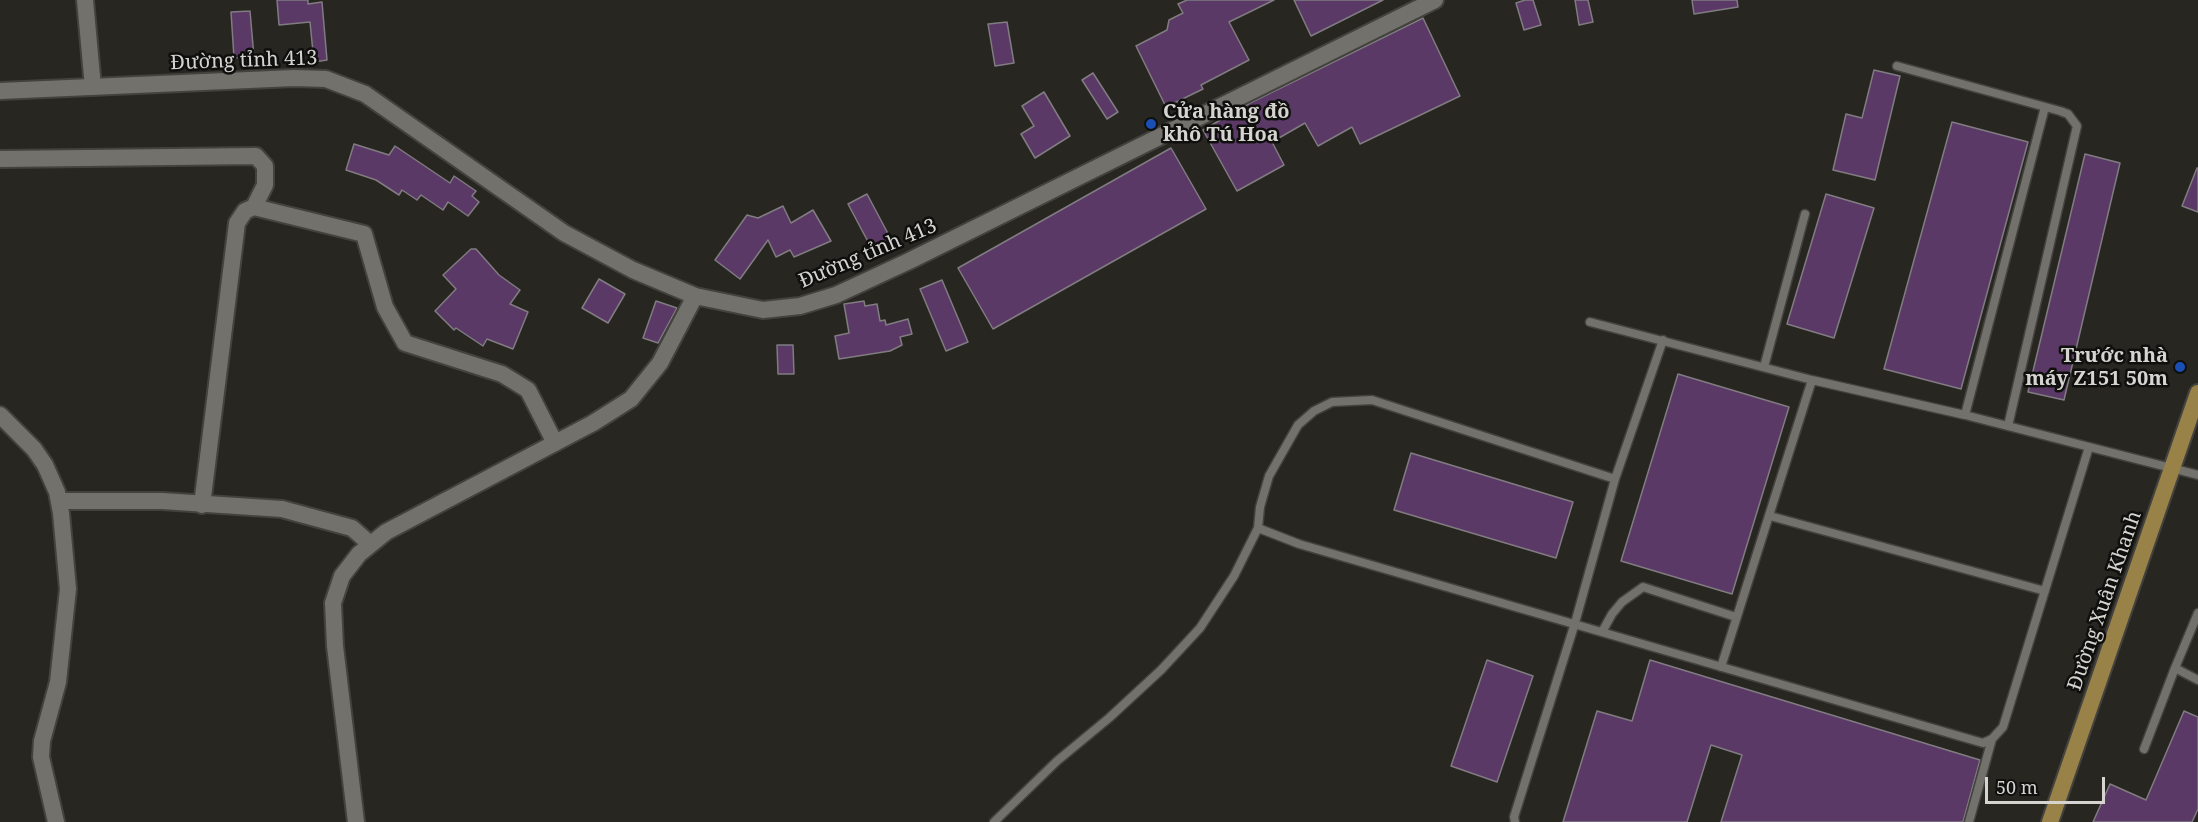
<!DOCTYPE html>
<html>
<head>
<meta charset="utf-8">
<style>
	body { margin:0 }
	#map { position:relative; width:2198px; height:822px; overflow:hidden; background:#272621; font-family:"Noto Serif",serif }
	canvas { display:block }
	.scale { position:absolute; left:1985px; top:777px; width:120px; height:27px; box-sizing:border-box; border:3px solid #d5d4d1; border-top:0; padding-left:8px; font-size:18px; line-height:21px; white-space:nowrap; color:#d5d4d1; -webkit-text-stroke:4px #0f0f0d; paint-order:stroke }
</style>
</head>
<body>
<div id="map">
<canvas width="2198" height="822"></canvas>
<div class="scale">50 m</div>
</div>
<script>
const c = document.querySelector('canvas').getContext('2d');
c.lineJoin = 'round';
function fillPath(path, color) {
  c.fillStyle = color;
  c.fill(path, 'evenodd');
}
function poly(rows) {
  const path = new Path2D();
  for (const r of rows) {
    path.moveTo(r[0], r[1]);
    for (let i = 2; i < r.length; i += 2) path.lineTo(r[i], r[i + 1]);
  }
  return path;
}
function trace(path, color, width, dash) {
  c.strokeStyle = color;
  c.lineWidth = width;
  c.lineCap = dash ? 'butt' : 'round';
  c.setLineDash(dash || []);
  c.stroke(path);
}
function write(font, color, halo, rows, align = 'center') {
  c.font = font + ' "Noto Serif",serif';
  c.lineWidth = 5;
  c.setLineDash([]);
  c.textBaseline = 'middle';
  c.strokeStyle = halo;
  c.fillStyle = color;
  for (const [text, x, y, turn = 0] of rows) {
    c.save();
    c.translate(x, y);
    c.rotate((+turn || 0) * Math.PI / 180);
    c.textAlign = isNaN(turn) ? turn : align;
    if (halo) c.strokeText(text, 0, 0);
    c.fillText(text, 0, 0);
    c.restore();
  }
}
const building = poly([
	[277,0,308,0,308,4,322,2,327,60,314,62,310,22,279,25,277,0],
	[1187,0,1274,0,1229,22,1249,60,1201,85,1203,89,1166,107,1136,46,1167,30,1169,20,1183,13,1178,4,1187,0],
	[1294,0,1383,0,1311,36,1294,0],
	[1525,0,1533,0,1541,25,1524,30,1516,3,1525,0],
	[1575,0,1588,0,1593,22,1579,25,1575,0],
	[1692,0,1737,0,1738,7,1694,14,1692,0],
	[250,11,254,57,234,58,231,12,250,11],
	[1423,18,1460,96,1360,144,1352,127,1318,146,1305,123,1272,142,1284,165,1237,191,1203,130,1250,103,1423,18],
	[1007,22,1014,63,995,66,988,24,1007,22],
	[1874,70,1900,76,1875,180,1833,170,1846,114,1862,118,1874,70],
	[1093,73,1118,112,1107,119,1082,80,1093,73],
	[1044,92,1070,136,1035,158,1021,134,1034,126,1022,106,1044,92],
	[1952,122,2028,142,1961,389,1884,369,1952,122],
	[354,144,389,155,395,146,450,183,454,176,476,191,472,196,479,202,468,216,448,202,443,210,421,195,417,200,402,190,399,195,376,180,346,170,354,144],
	[1171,148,1206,209,993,329,958,268,1171,148],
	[2085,154,2120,163,2064,400,2028,392,2085,154],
	[2197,168,2198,168,2198,212,2182,206,2197,168],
	[867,194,893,243,874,253,848,204,867,194],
	[1826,194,1874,208,1834,338,1787,324,1826,194],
	[783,206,791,223,813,210,831,241,794,257,790,250,776,257,768,240,740,279,715,260,747,215,758,218,783,206],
	[471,249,476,249,499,275,520,290,510,304,528,312,513,349,487,339,483,346,456,328,454,330,435,311,456,289,443,275,471,249],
	[599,279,625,294,608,323,582,308,599,279],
	[942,280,968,342,946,351,920,289,942,280],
	[656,301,677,308,658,343,643,338,656,301],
	[864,301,865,306,877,304,880,321,885,320,886,325,908,319,912,334,900,337,902,345,890,351,839,359,835,336,849,333,844,304,864,301],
	[777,345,793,345,794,374,778,374,777,345],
	[1678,374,1789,407,1732,594,1621,561,1678,374],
	[1411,453,1573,502,1556,558,1394,510,1411,453],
	[1487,660,1533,676,1497,782,1451,766,1487,660],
	[1650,660,1980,760,1963,822,1721,822,1742,755,1711,745,1687,822,1563,822,1597,711,1632,721,1650,660],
	[2184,711,2198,717,2198,809,2192,822,2093,822,2110,784,2146,800,2184,711]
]);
const service = poly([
	[1897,66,2060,111,2068,114,2077,126,2008,426],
	[1590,322,1812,380,1965,415,2198,475],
	[1764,367,1805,214],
	[1965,415,2045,107],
	[1770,516,2045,591],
	[1258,528,1299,544,1983,743,1992,739,2003,727,2089,447],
	[2198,613,2175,668,2198,680],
	[1602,632,1612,614,1622,602,1643,587,1736,617],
	[1721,667,1812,380],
	[2144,749,2175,668],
	[994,822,1057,761,1109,718,1161,670,1200,628,1234,576,1258,528,1260,507,1269,476,1298,425,1314,411,1332,402,1372,400,1615,479],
	[1515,822,1514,817,1575,623,1615,479,1663,340],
	[1969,822,1992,739]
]);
const minor = poly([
	[85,0,93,87],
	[0,159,256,156,265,166,265,185,254,207,364,234,385,307,405,343,502,374,528,390,555,443],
	[0,415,34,449,45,465,57,492,61,513,68,589,58,682,42,741,41,757,56,822],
	[59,501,162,501,282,509,352,528,369,543],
	[202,505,237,223,245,211,254,207],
	[356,822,335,646,333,603,342,576,359,554,386,532,593,423,631,399,660,363,695,296]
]);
const secondary = poly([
	[0,91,294,78,326,79,365,94,564,233,633,270,695,296,763,310,800,306,836,295,909,261,1435,0]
]);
const primary = poly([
	[2050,822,2198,393]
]);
const markers = [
	[1151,124,6,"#1a4fb4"],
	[2180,367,6,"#1a4fb4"]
];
const streetNames = [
	["Đường tỉnh 413",244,61,-2],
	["Đường tỉnh 413",868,254,-23],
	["Đường Xuân Khanh",2105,601,-71]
];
const poiNames = [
	["Cửa hàng đồ",1163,112],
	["khô Tú Hoa",1163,135],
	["Trước nhà",2168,356,"right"],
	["máy Z151 50m",2168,379,"right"]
];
fillPath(building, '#5b3966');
trace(building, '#807c81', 1.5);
trace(service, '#43423e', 11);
trace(minor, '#43423e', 20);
trace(secondary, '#43423e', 20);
trace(primary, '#43423e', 20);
trace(service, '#72716b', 8);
trace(minor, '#72716b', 16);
trace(secondary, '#72716b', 16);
trace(primary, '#988248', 16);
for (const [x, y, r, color] of markers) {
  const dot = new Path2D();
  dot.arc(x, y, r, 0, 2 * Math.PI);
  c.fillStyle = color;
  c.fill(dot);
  trace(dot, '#0f0f0d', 2);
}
write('20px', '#d5d4d1', '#0f0f0d', streetNames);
write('bold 20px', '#d5d4d1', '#0f0f0d', poiNames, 'left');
</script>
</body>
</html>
